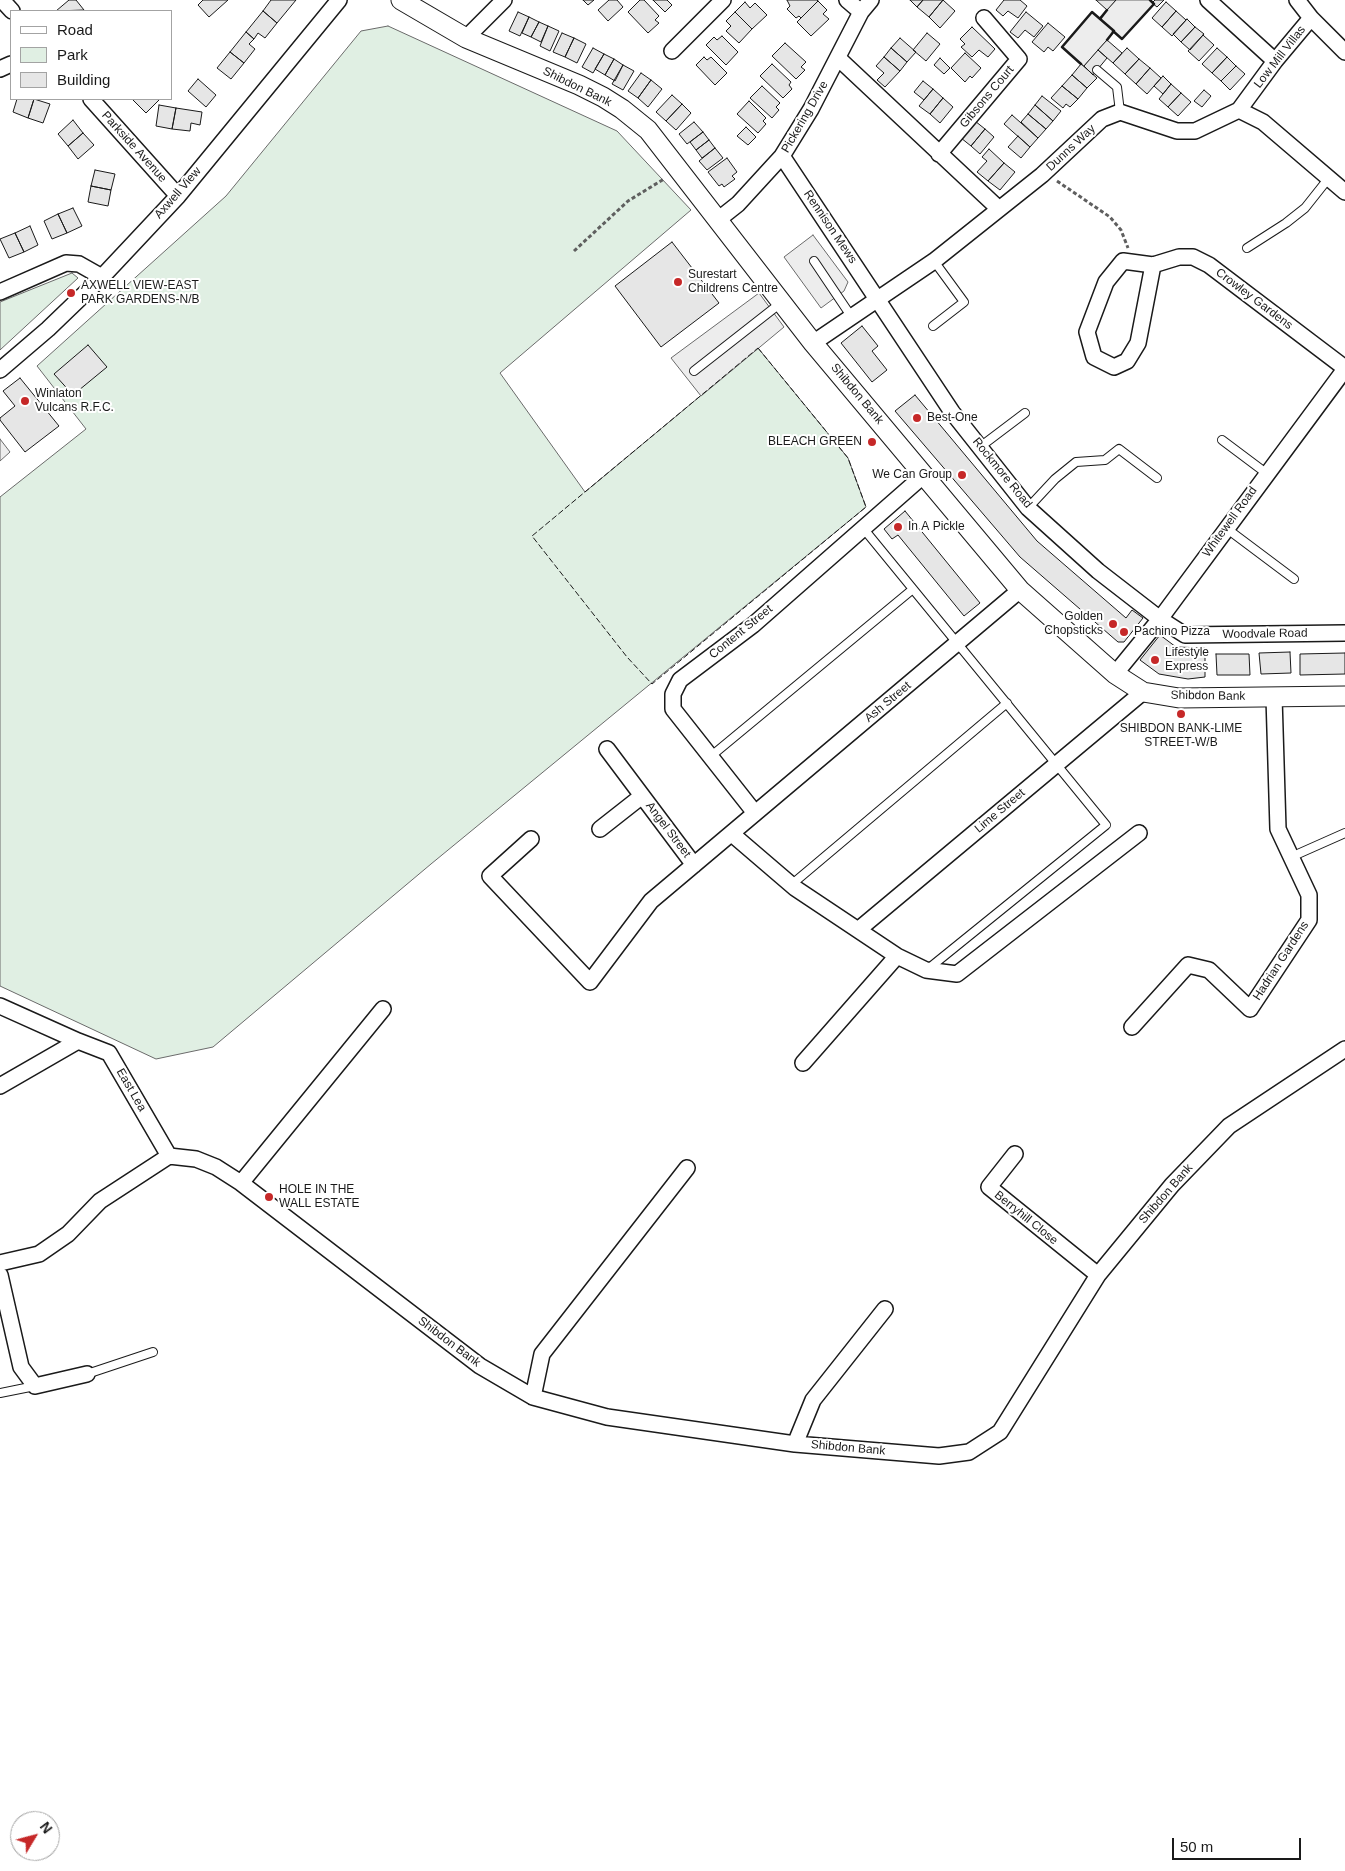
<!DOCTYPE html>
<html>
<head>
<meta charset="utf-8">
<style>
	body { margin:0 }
	#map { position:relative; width:1345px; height:1871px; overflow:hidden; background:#fff; font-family:Arial,sans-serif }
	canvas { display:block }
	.legend { position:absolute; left:10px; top:10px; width:162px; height:90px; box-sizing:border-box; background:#fff; border:1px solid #a3a3a3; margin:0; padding:6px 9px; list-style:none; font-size:15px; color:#1a1a1a }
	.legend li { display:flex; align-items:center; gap:10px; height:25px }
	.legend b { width:25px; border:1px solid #a3a3a3 }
	.north { position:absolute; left:10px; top:1811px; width:50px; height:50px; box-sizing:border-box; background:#fff; border:1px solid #a3a3a3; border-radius:50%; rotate:53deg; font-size:14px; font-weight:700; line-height:20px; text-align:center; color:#1a1a1a }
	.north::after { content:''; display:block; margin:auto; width:18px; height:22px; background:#c62828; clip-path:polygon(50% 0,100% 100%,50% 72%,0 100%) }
	.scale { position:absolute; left:1172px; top:1838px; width:129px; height:22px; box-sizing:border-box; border:2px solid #1a1a1a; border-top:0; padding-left:6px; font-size:15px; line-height:18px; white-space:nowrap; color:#1a1a1a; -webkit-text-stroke:4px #fff; paint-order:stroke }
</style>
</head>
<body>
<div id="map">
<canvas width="1345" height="1871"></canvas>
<ul class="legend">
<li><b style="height:6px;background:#fff"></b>Road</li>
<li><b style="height:14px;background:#e0efe3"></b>Park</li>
<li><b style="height:14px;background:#e6e6e6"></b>Building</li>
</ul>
<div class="north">N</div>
<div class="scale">50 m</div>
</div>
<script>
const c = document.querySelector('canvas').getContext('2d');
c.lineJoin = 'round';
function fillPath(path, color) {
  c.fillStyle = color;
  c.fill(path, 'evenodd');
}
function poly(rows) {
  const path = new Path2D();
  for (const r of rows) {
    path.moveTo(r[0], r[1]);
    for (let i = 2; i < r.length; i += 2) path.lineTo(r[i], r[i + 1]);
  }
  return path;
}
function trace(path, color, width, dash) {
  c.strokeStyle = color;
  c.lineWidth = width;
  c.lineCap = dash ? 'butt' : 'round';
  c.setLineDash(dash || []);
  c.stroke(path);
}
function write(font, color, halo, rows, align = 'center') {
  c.font = font + ' Arial,sans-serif';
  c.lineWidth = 4;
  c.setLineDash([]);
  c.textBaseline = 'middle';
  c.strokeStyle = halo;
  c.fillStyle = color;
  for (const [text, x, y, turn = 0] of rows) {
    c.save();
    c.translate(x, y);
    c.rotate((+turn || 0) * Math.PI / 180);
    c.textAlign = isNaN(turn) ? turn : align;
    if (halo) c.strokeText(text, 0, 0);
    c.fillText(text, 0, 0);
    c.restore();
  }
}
const green = poly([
	[388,26,617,131,691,210,500,373,585,492,758,348,848,458,866,507,431,864,213,1047,156,1059,0,986,0,497,86,429,37,366,226,196,361,31,388,26],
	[72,273,78,278,0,350,0,302,72,273]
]);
const parking = poly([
	[1116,0,1150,0,1154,4,1122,39,1114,32,1084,66,1062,47,1092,12,1099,18,1116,0],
	[813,235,848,282,844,291,821,308,784,257,813,235],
	[759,293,784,327,701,396,671,358,759,293],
	[0,439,10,452,0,461,0,439]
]);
const building = poly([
	[69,0,76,0,84,10,56,11,69,0],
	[203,0,228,0,209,17,198,5,203,0],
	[271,0,296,0,277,23,263,11,271,0],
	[583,0,594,0,588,5,583,0],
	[609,0,617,0,623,7,608,21,598,10,609,0],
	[640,0,644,0,659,16,655,20,659,23,648,33,628,12,640,0],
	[653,0,667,0,672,5,665,12,653,0],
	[787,0,817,0,818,1,801,18,799,16,796,18,787,9,790,6,787,0],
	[910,0,923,0,917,7,910,0],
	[923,0,943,0,929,17,917,7,923,0],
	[943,0,955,11,940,28,929,17,943,0],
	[1004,0,1020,0,1027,6,1018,18,1008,11,1003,16,996,10,1004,0],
	[1096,0,1116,0,1107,10,1096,0],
	[1155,0,1164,0,1157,7,1152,3,1155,0],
	[818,1,827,10,823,14,829,19,811,36,797,22,818,1],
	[745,2,750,8,755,3,767,15,752,29,735,12,745,2],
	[1166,2,1176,11,1162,27,1152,18,1166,2],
	[263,11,277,23,265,38,258,33,254,39,246,32,263,11],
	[1176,11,1186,20,1172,36,1162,27,1176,11],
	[518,12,529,17,520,36,509,31,518,12],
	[735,12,752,29,739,43,726,31,731,26,726,21,735,12],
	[1026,12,1043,26,1034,37,1025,30,1018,38,1010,32,1026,12],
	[529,17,539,22,531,37,522,33,529,17],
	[1187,19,1195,27,1181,42,1173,34,1187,19],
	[539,22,548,26,541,42,531,37,539,22],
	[1048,23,1065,37,1053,51,1048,47,1044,52,1032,42,1048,23],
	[548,26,559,31,550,51,540,46,548,26],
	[972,27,995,49,988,57,979,50,972,57,961,47,965,44,960,39,972,27],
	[1195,27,1204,34,1190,50,1181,42,1195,27],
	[246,32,254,39,249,44,255,49,244,63,230,52,246,32],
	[562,33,574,38,565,57,553,52,562,33],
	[927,33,940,44,926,61,913,50,927,33],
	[1203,35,1214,45,1199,61,1188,51,1203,35],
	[722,36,738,52,726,65,706,45,714,37,717,40,722,36],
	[574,38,586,44,577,63,565,57,574,38],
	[900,38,916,52,907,62,891,48,900,38],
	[1107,40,1122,53,1113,63,1098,50,1107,40],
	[785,43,806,62,801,67,805,70,796,79,772,56,785,43],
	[593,48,604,54,593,73,582,67,593,48],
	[891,48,907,62,900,71,884,57,891,48],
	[1127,48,1139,59,1125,74,1113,63,1127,48],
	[1217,48,1227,57,1212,73,1202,64,1217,48],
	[1098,50,1107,58,1093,75,1084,66,1098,50],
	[230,52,244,63,231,79,217,68,230,52],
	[965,53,981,68,972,78,970,76,965,82,951,68,965,53],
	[604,54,614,59,605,75,595,69,604,54],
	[704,57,707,60,711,57,727,73,715,85,696,65,704,57],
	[884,57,900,71,885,87,877,80,884,73,876,66,884,57],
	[1227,57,1236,66,1221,81,1212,73,1227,57],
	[940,58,950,68,944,74,934,65,940,58],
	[614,59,623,65,615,81,605,75,614,59],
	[1139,59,1150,68,1136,84,1125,74,1139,59],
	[772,64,791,82,789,85,792,89,783,98,760,76,772,64],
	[1081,64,1097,78,1087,88,1072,75,1081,64],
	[623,65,634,71,623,90,612,84,623,65],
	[1236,66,1245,74,1230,90,1221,81,1236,66],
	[1150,68,1161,78,1147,94,1136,84,1150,68],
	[641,73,651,80,638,98,628,91,641,73],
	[1072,75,1087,88,1078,99,1062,86,1072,75],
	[1163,76,1171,84,1163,94,1154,86,1163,76],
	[198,79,216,95,206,107,188,91,198,79],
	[651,80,662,89,648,107,638,98,651,80],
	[923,81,933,89,924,100,914,92,923,81],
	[1171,84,1181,93,1168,107,1159,99,1171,84],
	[762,86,780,103,776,107,779,110,772,118,750,98,762,86],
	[1062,86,1078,99,1070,107,1066,104,1063,108,1051,98,1062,86],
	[933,89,943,98,930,114,919,106,933,89],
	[1204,90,1211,96,1202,107,1194,101,1204,90],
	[1181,93,1191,102,1178,116,1168,107,1181,93],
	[672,95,682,104,666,121,656,112,672,95],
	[1042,96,1061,111,1053,121,1035,105,1042,96],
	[943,98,953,107,940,123,930,114,943,98],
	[17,99,34,99,28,118,13,112,17,99],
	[34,99,50,104,43,123,28,118,34,99],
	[132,99,160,99,146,113,132,99],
	[749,101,766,118,763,121,766,124,758,133,737,114,749,101],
	[682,104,691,113,676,130,666,121,682,104],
	[159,105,176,108,172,129,156,126,159,105],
	[1035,105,1053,121,1046,129,1028,114,1035,105],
	[176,108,202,112,200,125,191,123,190,131,172,129,176,108],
	[1028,114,1046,129,1038,138,1021,122,1028,114],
	[1012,115,1038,138,1030,147,1004,124,1012,115],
	[73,120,83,133,68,146,58,134,73,120],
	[975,121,985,129,971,146,961,138,975,121],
	[694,122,703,132,687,144,679,134,694,122],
	[746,127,756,137,748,145,737,136,746,127],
	[985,129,994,137,980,154,971,146,985,129],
	[703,132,709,140,696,150,690,142,703,132],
	[83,133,94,145,78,159,68,146,83,133],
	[1018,136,1030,147,1021,158,1008,147,1018,136],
	[709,140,715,148,702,158,696,150,709,140],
	[715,148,723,158,707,170,699,161,715,148],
	[989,149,1004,163,988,181,977,172,987,161,982,157,989,149],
	[727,158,737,172,732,176,735,179,724,187,722,184,719,186,708,172,727,158],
	[1004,163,1015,172,1000,190,988,181,1004,163],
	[95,170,115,174,111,190,91,186,95,170],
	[91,186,111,190,108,206,88,202,91,186],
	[73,208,82,226,67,233,58,214,73,208],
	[58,214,67,233,52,239,44,221,58,214],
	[30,226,38,245,24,252,15,233,30,226],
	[15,233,24,252,9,258,0,239,15,233],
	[672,242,719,303,661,347,615,286,672,242],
	[862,326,878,346,872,351,887,370,872,382,841,343,862,326],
	[88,345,107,367,73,395,54,374,88,345],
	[20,378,59,426,25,452,0,420,0,418,15,406,3,391,20,378],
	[915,395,1037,541,1126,618,1132,610,1143,618,1124,642,1118,642,1020,557,895,411,915,395],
	[905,511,980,603,964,616,898,535,892,539,884,529,905,511],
	[1160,635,1176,647,1205,648,1205,677,1188,679,1159,674,1140,660,1160,635],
	[1290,652,1291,673,1261,674,1259,653,1290,652],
	[1345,653,1345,674,1300,675,1300,654,1345,653],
	[1216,654,1249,654,1250,675,1217,675,1216,654]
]);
const path = poly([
	[1057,181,1110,217,1121,230,1128,248],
	[574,251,628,201,664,179]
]);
const service = poly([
	[1097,70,1117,87,1120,112],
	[1247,248,1286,223,1305,208,1328,179],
	[814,261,851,316],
	[933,326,964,302,934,261],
	[694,371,782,302],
	[1222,440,1266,473],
	[980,447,1025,413],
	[1028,508,1055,479,1076,462,1105,460,1119,449,1157,478],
	[863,528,1106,825,928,969],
	[1226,528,1294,579],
	[710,757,913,589],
	[1291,857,1345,833],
	[791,885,1007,703],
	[87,1374,153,1352],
	[0,1393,35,1386]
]);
const minor = poly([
	[2,0,12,11],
	[847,0,861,12],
	[1208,0,1275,61],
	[1297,0,1311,18],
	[466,38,504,0],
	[672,51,723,0],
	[838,58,998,208],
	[0,69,11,64],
	[91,99,178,196],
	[1239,110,1275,61,1311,18,1345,52],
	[939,154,1019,59,984,18],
	[782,156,952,412,1028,508,1098,571,1160,619,1185,635,1345,633],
	[719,219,738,204,782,156,811,109,861,12,871,0],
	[1153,265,1138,343,1127,361,1114,367,1094,357,1087,332,1106,282,1123,261,1153,265,1179,257,1193,257,1209,265,1345,368],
	[0,292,66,263,79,264,102,277],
	[813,343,934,261,1042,175,1102,119,1120,112,1177,131,1195,131,1239,110,1263,122,1345,192],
	[0,370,48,329,102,277,178,196,339,0],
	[1115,674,1160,619,1345,369],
	[607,749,694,865],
	[755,813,673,709,673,694,680,680,753,625,924,475],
	[600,829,642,796],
	[732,834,795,888,897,956,926,970,957,974,1139,833],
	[531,839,490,876,590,982,651,901,1020,590],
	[858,930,1143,692],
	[0,1006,78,1041],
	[1132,1027,1188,965,1209,970,1250,1009,1309,920,1309,895,1278,829,1274,697],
	[803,1063,897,956],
	[0,1086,78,1041,109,1053,169,1156],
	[1015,1154,989,1187,1098,1275],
	[241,1183,383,1009],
	[0,1263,39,1254,68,1234,100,1201,169,1156,196,1159,216,1167,241,1183,480,1366,533,1397,607,1417,795,1444,939,1456,969,1452,1000,1432,1098,1275,1172,1185,1229,1126,1345,1049],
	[0,1275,21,1367,35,1386,87,1374],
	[533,1397,542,1354,687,1168],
	[795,1444,813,1400,885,1309]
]);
const tertiary = poly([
	[401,0,466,38,579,85,603,97,622,109,648,130,813,343,1020,590,1115,674,1143,692,1179,698,1345,696]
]);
const fence = poly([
	[758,348,848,458,866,507,652,684,627,657,532,536,758,348]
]);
const wall = poly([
	[1100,19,1107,10],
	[1113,31,1122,39,1154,4,1150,0],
	[1081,64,1062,47,1092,12,1114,31,1107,40]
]);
const markers = [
	[678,282,5,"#c62828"],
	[71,293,5,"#c62828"],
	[25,401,5,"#c62828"],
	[917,418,5,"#c62828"],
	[872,442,5,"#c62828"],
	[962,475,5,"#c62828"],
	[898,527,5,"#c62828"],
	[1113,624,5,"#c62828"],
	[1124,632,5,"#c62828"],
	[1155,660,5,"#c62828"],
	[1181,714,5,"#c62828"],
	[269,1197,5,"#c62828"]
];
const streetNames = [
	["Low Mill Villas",1280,57,-52],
	["Shibdon Bank",577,87,26],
	["Gibsons Court",987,97,-50],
	["Pickering Drive",805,117,-60],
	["Parkside Avenue",134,147,48],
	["Dunns Way",1071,148,-43],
	["Axwell View",178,193,-49],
	["Rennison Mews",830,227,56],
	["Crowley Gardens",1254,299,37],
	["Shibdon Bank",857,394,50],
	["Rockmore Road",1002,473,51],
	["Whitewell Road",1230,522,-54],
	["Content Street",741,632,-39],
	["Woodvale Road",1265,634,-1],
	["Shibdon Bank",1208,696,1],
	["Ash Street",888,702,-40],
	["Lime Street",1000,811,-40],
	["Angel Street",668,830,53],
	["Hadrian Gardens",1281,961,-57],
	["East Lea",131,1090,60],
	["Shibdon Bank",1166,1194,-49],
	["Berryhill Close",1026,1218,39],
	["Shibdon Bank",449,1342,37],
	["Shibdon Bank",848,1448,5]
];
const poiNames = [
	["Surestart",688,275],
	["Childrens Centre",688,289],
	["AXWELL VIEW-EAST",81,286],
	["PARK GARDENS-N/B",81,300],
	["Winlaton",35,394],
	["Vulcans R.F.C.",35,408],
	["Best-One",927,418],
	["BLEACH GREEN",862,442,"right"],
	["We Can Group",952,475,"right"],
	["In A Pickle",908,527],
	["Golden",1103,617,"right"],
	["Chopsticks",1103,631,"right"],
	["Pachino Pizza",1134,632],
	["Lifestyle",1165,653],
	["Express",1165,667],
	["SHIBDON BANK-LIME",1181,729,"center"],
	["STREET-W/B",1181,743,"center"],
	["HOLE IN THE",279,1190],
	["WALL ESTATE",279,1204]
];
fillPath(green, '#e0efe3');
trace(green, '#6a6a6a', 1);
fillPath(parking, '#ededed');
trace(parking, '#6a6a6a', 1);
fillPath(building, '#e6e6e6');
trace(building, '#1a1a1a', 1);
trace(service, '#1a1a1a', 10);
trace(minor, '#1a1a1a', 18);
trace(tertiary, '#1a1a1a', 21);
trace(path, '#5f5f5f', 3, [4, 2.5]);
trace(service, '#fff', 8);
trace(minor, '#fff', 15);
trace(tertiary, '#fff', 19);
trace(fence, '#1a1a1a', 1, [6, 2.5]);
trace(wall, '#1a1a1a', 2.5);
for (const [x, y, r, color] of markers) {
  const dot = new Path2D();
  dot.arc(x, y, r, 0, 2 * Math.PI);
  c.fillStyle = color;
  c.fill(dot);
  trace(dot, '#fff', 2);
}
write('12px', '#1a1a1a', '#fff', streetNames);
write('12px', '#1a1a1a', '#fff', poiNames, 'left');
</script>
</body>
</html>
